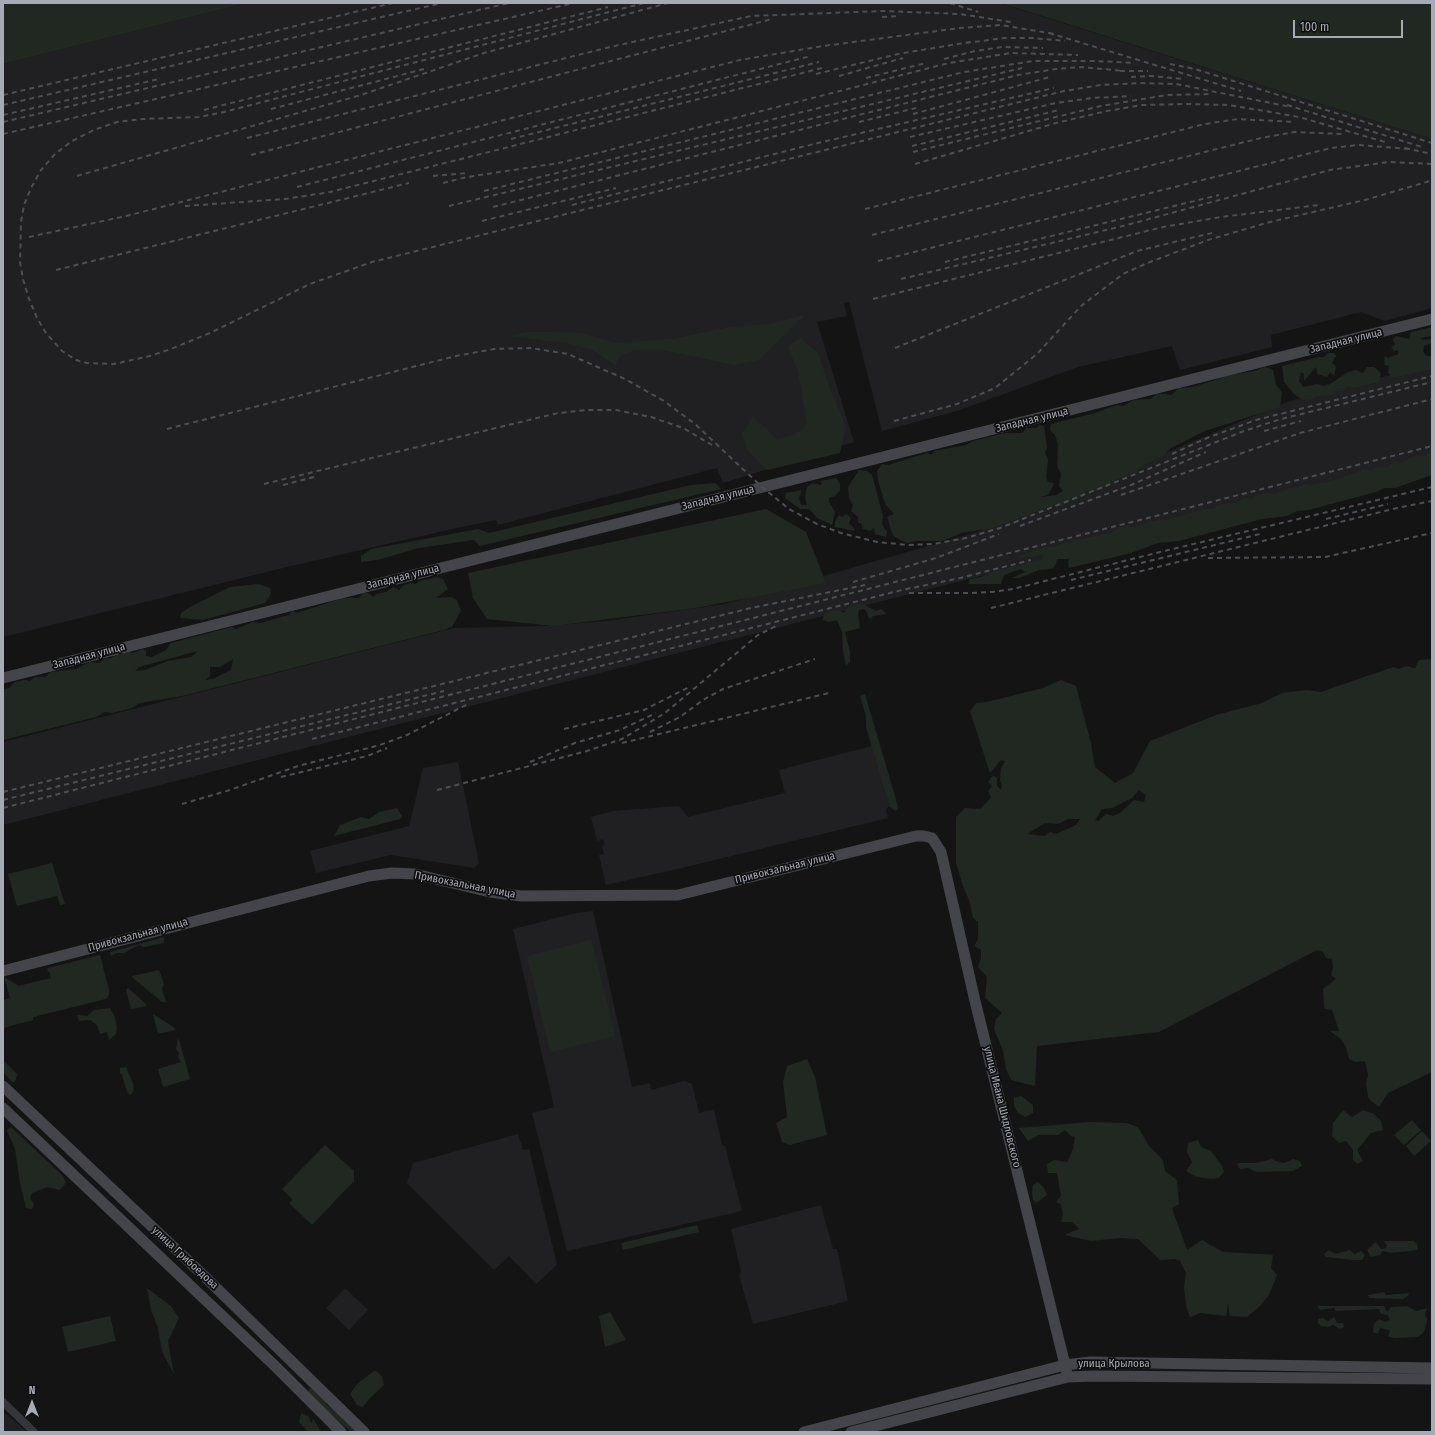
<!DOCTYPE html>
<html>
<head>
<meta charset="utf-8">
<style>
	body { margin:0 }
	#map { position:relative; width:1435px; height:1435px; overflow:hidden; background:#141415; font-family:"Fira Sans Condensed",sans-serif }
	canvas { display:block }
	.frame { position:absolute; inset:0; border:4px solid #a6aab5; pointer-events:none }
	.north { position:absolute; left:12px; top:1383px; width:40px; height:40px; -webkit-text-stroke:3px #0f0f10; paint-order:stroke; rotate:0deg; font-size:11px; font-weight:700; line-height:16px; text-align:center; color:#a6aab5 }
	.north::after { content:''; display:block; margin:auto; width:14px; height:18px; background:#a6aab5; clip-path:polygon(50% 0,100% 100%,50% 72%,0 100%) }
	.scale { position:absolute; left:1293px; top:20px; width:110px; height:18px; box-sizing:border-box; border:2px solid #a6aab5; border-top:0; padding-left:5px; font-size:12px; line-height:14px; white-space:nowrap; color:#a6aab5; -webkit-text-stroke:3px #0f0f10; paint-order:stroke }
</style>
</head>
<body>
<div id="map">
<canvas width="1435" height="1435"></canvas>
<div class="frame"></div>
<div class="north">N</div>
<div class="scale">100 m</div>
</div>
<script>
const c = document.querySelector('canvas').getContext('2d');
c.lineJoin = 'round';
function fillPath(path, color) {
  c.fillStyle = color;
  c.fill(path, 'evenodd');
}
function poly(rows) {
  const path = new Path2D();
  for (const r of rows) {
    path.moveTo(r[0], r[1]);
    for (let i = 2; i < r.length; i += 2) path.lineTo(r[i], r[i + 1]);
  }
  return path;
}
function trace(path, color, width, dash) {
  c.strokeStyle = color;
  c.lineWidth = width;
  c.lineCap = dash ? 'butt' : 'round';
  c.setLineDash(dash || []);
  c.stroke(path);
}
function write(font, color, halo, rows, align = 'center') {
  c.font = font + ' "Fira Sans Condensed",sans-serif';
  c.lineWidth = 3.5;
  c.setLineDash([]);
  c.textBaseline = 'middle';
  c.strokeStyle = halo;
  c.fillStyle = color;
  for (const [text, x, y, turn = 0] of rows) {
    c.save();
    c.translate(x, y);
    c.rotate((+turn || 0) * Math.PI / 180);
    c.textAlign = isNaN(turn) ? turn : align;
    if (halo) c.strokeText(text, 0, 0);
    c.fillText(text, 0, 0);
    c.restore();
  }
}
const built = poly([
	[247,3,999,3,1432,139,1432,308,1385,321,1361,312,1271,335,1272,347,1180,370,1172,346,1078,367,957,411,882,431,849,302,844,303,847,316,817,322,854,442,723,483,717,468,498,525,496,520,461,527,287,567,3,637,3,64],
	[1432,364,1432,461,3,825,3,742,454,628,546,626,606,621,725,604,977,532,1287,402],
	[872,746,889,806,886,810,888,818,686,867,606,885,599,855,604,854,602,846,605,845,603,839,597,841,591,817,613,811,679,806,688,817,785,793,779,770],
	[458,762,479,863,474,868,391,855,316,873,310,851,409,826,423,768],
	[593,911,632,1087,650,1083,651,1090,684,1081,692,1084,699,1113,714,1109,722,1145,725,1146,742,1211,567,1251,532,1113,554,1107,513,929,576,913],
	[518,1134,523,1150,529,1149,557,1265,536,1284,509,1256,494,1270,407,1183,413,1163],
	[821,1205,833,1249,837,1249,848,1301,753,1324,739,1275,741,1272,731,1229],
	[345,1288,368,1310,349,1330,326,1308],
	[3,1413,8,1415,27,1432,3,1432]
]);
const green = poly([
	[3,3,247,3,3,64],
	[999,3,1432,3,1432,139,1020,9],
	[805,315,759,360,734,365,663,350,635,350,619,357,615,365,593,350,567,343,509,336,526,332,554,332,582,333,616,343,672,339,730,327,770,324],
	[1432,327,1432,336,1419,338,1423,340,1432,339,1432,343,1424,346,1423,351,1426,356,1432,356,1432,369,1394,378,1388,373,1389,366,1385,365,1384,360,1385,356,1388,358,1398,354,1398,350,1394,351,1391,347,1395,345,1393,339,1396,336,1409,339,1411,332],
	[800,338,818,353,830,389,846,426,840,453,767,470,748,451,742,434,753,417,777,439,796,434,807,425,798,371,788,346],
	[1328,353,1334,353,1336,356,1332,363,1336,366,1334,376,1330,372,1327,377,1317,374,1316,367,1304,381,1304,374,1301,372,1299,381,1303,387,1317,384,1323,386,1330,384,1348,372,1356,370,1363,373,1367,367,1374,367,1381,373,1379,382,1354,388,1348,386,1344,391,1336,391,1333,395,1316,396,1312,399,1303,400,1294,394,1284,382,1282,366,1319,357,1324,357],
	[1265,367,1273,370,1276,385,1282,392,1280,407,1205,431,1171,448,1163,456,1144,465,1133,473,1109,483,1095,491,1087,491,1080,498,1061,506,1060,503,992,528,962,533,942,541,916,541,907,543,893,536,887,517,894,514,885,504,878,480,877,471,882,464,888,465,927,453,931,455,934,451,966,445,973,441,1005,433,1023,433,1026,428,1036,428,1040,425,1044,426,1047,449,1045,452,1048,460,1046,477,1048,482,1054,483,1049,494,1041,497,1056,495,1063,491,1059,486,1061,474,1057,466,1058,444,1055,435,1050,430,1051,424,1095,413,1117,405,1123,406,1134,400,1151,399,1157,393,1171,395,1179,388,1193,387,1230,375,1255,371],
	[1430,451,1432,452,1432,475,1395,488,1385,488,1376,492,1309,510,1297,511,1287,516,1262,519,1179,541,1158,543,1131,553,1069,568,1068,563,1069,559,1057,559,1056,564,1052,569,1039,570,1019,578,1011,578,1025,572,1021,569,1004,575,1001,584,968,584,970,579,981,577,991,572,1041,560,1044,555,1023,558,1016,557,1044,547,1055,547,1063,543,1113,532,1121,527,1133,527,1148,522,1178,517,1203,509,1212,509,1222,504,1235,503,1245,498,1252,499,1256,495,1269,493,1275,494,1290,488,1301,487,1306,483,1311,486,1320,482,1327,483,1364,469,1371,471,1376,467,1383,468,1390,466,1393,460,1401,463,1406,461,1409,458,1422,454,1426,456],
	[859,470,867,471,872,475,883,516,882,524,887,532,886,537,875,534,874,528,870,531,863,529,861,523,858,523,858,517,851,511,853,505,849,498,848,487],
	[836,478,840,484,840,490,835,496,829,498,829,502,835,512,832,525,817,518,809,509,800,509,785,498,786,493,802,490,799,498,801,505,807,505,805,497,807,487,812,483,821,485,822,483,820,481],
	[715,483,721,489,480,546,474,540,419,548,377,560,361,562,361,556,371,549,478,529,489,533,691,485],
	[766,509,806,532,826,583,696,608,553,626,487,619,473,598,468,573],
	[846,514,851,518,849,523,855,529,854,531,835,527,835,522,839,515,842,517],
	[437,577,443,579,448,589,436,598,451,597,457,600,461,611,452,627,444,630,182,696,140,703,132,708,112,713,105,712,96,717,3,740,3,689,9,688,15,682,25,680,30,681,35,677,45,677,51,672,76,669,90,662,99,663,104,659,111,658,127,650,132,653,143,649,146,651,146,656,152,657,166,650,171,643,232,627,236,629,253,622,260,623,289,615,292,611,297,613,343,598,359,598,363,593,368,593,373,597,376,594,386,592,393,587,399,590,404,585,410,583,416,584,419,581],
	[198,651,191,657,168,661,145,670,135,671,139,667],
	[233,659,231,670,213,679,205,680,210,676,210,667,220,667],
	[258,584,270,588,271,594,265,603,203,620,180,618,181,613,190,607,230,587],
	[859,604,865,605,876,611,881,609,887,614,873,616,871,619,868,617,867,612,864,609,859,610,858,614,860,628,845,632,850,652,850,661,846,666,843,651,842,632,837,620,829,622,822,620,824,615,832,611,839,610,844,613,847,608],
	[1432,659,1432,1072,1388,1093,1379,1107,1371,1101,1368,1097,1366,1083,1368,1075,1365,1061,1355,1062,1349,1059,1346,1047,1341,1039,1330,1031,1339,1031,1332,1010,1325,1009,1324,1006,1323,989,1336,979,1331,975,1333,968,1332,959,1326,958,1323,952,1317,950,1159,1032,1037,1046,1035,1086,1011,1080,1006,1069,1003,1051,994,1029,996,1019,1002,1013,985,998,987,977,978,967,981,958,981,950,974,946,978,939,978,922,973,918,969,900,963,886,956,863,956,817,965,808,980,809,988,801,991,797,988,791,992,786,988,782,991,777,994,776,997,778,997,786,1001,790,1002,785,1000,780,1001,769,1005,761,1001,760,990,773,970,711,976,703,987,702,1043,688,1061,680,1076,686,1091,743,1095,767,1115,783,1133,773,1150,741,1216,715,1262,703,1282,693,1307,690,1321,692,1393,667,1399,669,1406,666,1415,668,1419,660],
	[1139,790,1146,795,1144,802,1134,800,1120,813,1113,816,1106,814,1099,821,1095,820,1102,809,1112,808,1132,798],
	[1068,819,1080,819,1076,825,1056,834,1050,832,1045,836,1027,834,1045,823,1058,824],
	[865,694,897,803,898,809,895,811,889,806,866,727,866,717,860,696],
	[397,808,402,816,400,819,334,836,340,825,361,817,369,819,379,812],
	[52,863,65,904,60,905,57,896,17,906,8,874],
	[164,937,164,943,144,947,139,945,124,953,117,953,111,956,110,952],
	[591,940,615,1036,550,1052,527,956],
	[100,955,109,990,109,995,106,999,33,1017,33,1020,3,1028,3,1000,10,998,4,977,19,986,22,985,51,978,50,973,47,970,48,968],
	[159,970,164,984,162,989,166,1002,162,1002,133,978,132,976],
	[128,988,146,1004,146,1006,131,1009,126,990],
	[110,1008,115,1017,117,1028,116,1034,109,1040,107,1032,100,1034,97,1025,90,1020,79,1021,77,1015,87,1016,94,1010],
	[153,1014,175,1028,175,1030,158,1034],
	[178,1038,180,1043,190,1079,163,1087,158,1069,181,1062,178,1057,179,1053,176,1049],
	[807,1059,815,1077,827,1135,790,1145,782,1142,776,1123,787,1117,783,1082,787,1066],
	[3,1060,17,1074,15,1082,12,1082,3,1072],
	[126,1067,134,1086,133,1092,130,1095,127,1092,122,1075,120,1073,120,1068],
	[1021,1096,1033,1105,1033,1113,1025,1117,1018,1113,1014,1106,1014,1098],
	[1343,1110,1352,1117,1363,1110,1374,1114,1381,1121,1383,1130,1371,1133,1357,1150,1363,1161,1358,1164,1353,1160,1353,1150,1346,1141,1339,1143,1332,1136,1333,1123],
	[1412,1120,1421,1130,1404,1145,1394,1135],
	[1090,1122,1126,1123,1138,1127,1149,1146,1163,1160,1165,1171,1177,1180,1179,1204,1172,1208,1187,1250,1202,1240,1223,1252,1278,1255,1273,1255,1271,1268,1277,1275,1269,1295,1260,1306,1247,1317,1230,1316,1228,1303,1226,1316,1200,1313,1190,1317,1186,1306,1184,1287,1186,1273,1180,1261,1175,1259,1160,1260,1138,1239,1120,1238,1091,1241,1064,1235,1079,1229,1073,1222,1061,1222,1063,1214,1061,1204,1056,1202,1061,1196,1057,1173,1048,1173,1047,1164,1054,1160,1067,1162,1073,1149,1075,1137,1071,1136,1065,1130,1058,1135,1039,1135,1028,1141,1019,1128],
	[11,1127,63,1176,66,1183,60,1190,47,1187,32,1193,30,1198,34,1204,32,1209,26,1208,20,1183,15,1149,8,1133,7,1130],
	[1422,1131,1431,1141,1414,1156,1406,1146],
	[1198,1140,1201,1147,1211,1151,1222,1166,1224,1172,1219,1178,1213,1179,1197,1177,1186,1171,1192,1162,1187,1152,1188,1143],
	[325,1145,354,1171,354,1181,312,1225,289,1203,293,1200,282,1189],
	[1272,1159,1278,1162,1285,1163,1293,1159,1300,1161,1302,1166,1293,1171,1257,1172,1248,1168,1240,1169,1237,1165,1238,1163,1256,1163],
	[1038,1182,1044,1188,1047,1195,1036,1203,1033,1200,1032,1193,1033,1185],
	[697,1225,699,1232,623,1250,621,1243],
	[1383,1241,1414,1241,1417,1244,1418,1250,1391,1253,1383,1251,1380,1255,1371,1257,1367,1250,1376,1242,1381,1249,1386,1248,1387,1245],
	[1329,1250,1335,1254,1350,1250,1354,1254,1361,1251,1365,1255,1362,1260,1353,1260,1326,1257,1324,1254],
	[147,1288,171,1306,179,1318,168,1341,174,1374,162,1352,158,1328,151,1310],
	[1384,1292,1386,1295,1409,1293,1408,1296,1403,1299,1369,1298,1368,1295],
	[1317,1306,1384,1306,1387,1312,1391,1307,1407,1306,1416,1311,1427,1308,1425,1315,1427,1320,1424,1332,1418,1337,1395,1338,1388,1337,1390,1330,1380,1328,1378,1334,1373,1332,1374,1324,1379,1319,1385,1322,1390,1320,1388,1315,1381,1314,1379,1309,1336,1311,1334,1308,1320,1310],
	[610,1312,626,1340,605,1347,599,1316],
	[110,1316,116,1341,68,1352,62,1327],
	[1334,1317,1337,1323,1343,1323,1344,1327,1340,1329,1333,1325,1328,1327,1321,1326,1318,1323,1318,1319,1323,1318,1328,1321],
	[375,1370,382,1376,384,1385,370,1398,363,1407,357,1405,350,1394,357,1384],
	[311,1388,324,1399,327,1405,337,1411,358,1432,351,1432,321,1406,309,1393,308,1390],
	[301,1413,309,1417,310,1421,312,1423,313,1418,321,1432,310,1432,306,1430,299,1422]
]);
const street = poly([
	[3,1402,34,1432]
]);
const secondary = poly([
	[3,678,1432,319],
	[3,971,369,876,392,873,415,874,490,892,521,896,678,895,916,836,924,836,932,838,941,852,975,1001,1068,1377],
	[3,1086,200,1272,364,1432],
	[3,1108,274,1365,341,1432],
	[804,1432,1065,1365,1090,1362,1432,1368],
	[851,1432,1068,1377,1094,1376,1432,1379]
]);
const rail = poly([
	[644,3,220,113,199,117,142,119,117,122,94,130,72,141,55,154,41,170,31,188,24,205,21,222,20,262,23,279,29,299,37,318,46,333,62,351,76,360,87,363,114,364,150,356,171,349,210,333,310,284,372,262,1064,91,1101,85,1140,83,1176,84,1291,107],
	[950,3,978,12],
	[882,17,898,16],
	[1049,33,1241,91],
	[966,43,1004,38,1033,38,1065,41],
	[944,59,975,51,1002,47,1043,48],
	[1170,64,1195,69,1432,143],
	[1120,71,1148,71],
	[816,74,898,54,970,42],
	[839,76,903,58],
	[1131,77,1151,76,1183,79],
	[866,78,926,63],
	[3,95,393,3],
	[3,105,442,3],
	[1287,105,1422,147],
	[271,109,424,69],
	[204,110,608,7],
	[913,114,1050,77],
	[3,115,159,79],
	[3,122,509,3],
	[859,122,920,107],
	[3,134,574,3],
	[910,137,1056,103,1092,98,1131,96],
	[247,138,610,47,751,16,883,11,960,14,1011,22],
	[511,139,819,62],
	[912,146,1059,110],
	[1405,148,1432,154],
	[913,152,1101,106,1167,95,1209,94],
	[251,155,772,19],
	[915,164,1056,123,1107,111,1142,105,1187,104,1228,105,1265,111,1299,117,1385,142],
	[77,176,361,95,484,53,668,3],
	[433,176,467,173],
	[443,183,467,177,559,163,949,63,1011,53,1078,55],
	[297,187,811,56],
	[484,191,964,72,1033,61,1096,61,1134,63],
	[572,205,818,143,1054,88],
	[185,206,285,199,330,192,822,68],
	[449,206,1022,68],
	[493,207,1018,75,1056,69,1081,67,1124,71],
	[865,209,1205,124,1238,119,1295,122],
	[482,221,616,188],
	[872,235,1261,138,1294,132,1342,134],
	[29,237,126,216,740,60,823,46,960,28,1001,25,1055,34],
	[878,261,1331,148,1358,145,1410,149],
	[945,262,1219,195],
	[56,270,409,183],
	[901,279,1127,225,1330,170,1389,162,1432,164],
	[873,299,1163,227,1221,217,1319,205],
	[895,348,1137,251,1216,232],
	[894,421,957,404,995,388,1037,354,1081,306,1123,274,1145,264,1208,240,1270,222,1365,200,1430,181],
	[167,429,456,356,494,349,531,348,568,354,625,379,664,401,695,424,762,487,789,509,817,524,841,533,877,542,908,545,933,544,966,538,1000,528,1244,431,1281,419,1432,382],
	[1264,431,1301,421],
	[1172,454,1207,438,1256,420,1432,376],
	[264,484,558,413,588,410,616,410,651,417,683,428,712,445],
	[283,485,314,477],
	[1121,495,1300,433,1432,399],
	[1326,519,1388,504],
	[1020,526,1131,485,1206,452],
	[1208,558,1325,557,1432,533],
	[1071,580,1260,534],
	[853,582,936,558,999,534],
	[909,593,970,593,992,592,1013,589,1160,552,1432,487],
	[991,608,1397,508,1432,501],
	[564,729,644,710,689,687],
	[650,732,680,717,703,700,723,689,815,659],
	[312,739,902,590,960,578,1031,560],
	[622,743,829,693],
	[530,762,575,743,620,730,656,713],
	[281,777,367,756,387,748],
	[437,790,587,751,622,739,665,713,758,635,778,625],
	[3,792,751,608,865,585],
	[3,800,444,691],
	[182,804,230,790,298,766,380,745,407,735,468,704],
	[3,808,1432,446]
]);
const streetNames = [
	["Западная улица",1346,341,-14],
	["Западная улица",1032,420,-14],
	["Западная улица",718,498,-14],
	["Западная улица",403,577,-14],
	["Западная улица",89,656,-15],
	["Привокзальная улица",785,868,-14],
	["Привокзальная улица",465,885,11],
	["Привокзальная улица",138,935,-15],
	["улица Ивана Шидловского",1002,1107,76],
	["улица Грибоедова",185,1258,43],
	["улица Крылова",1114,1364]
];
fillPath(built, '#202022');
fillPath(green, '#202821');
trace(street, '#35363a', 8);
trace(secondary, '#43454a', 11);
trace(rail, '#4c4e53', 2, [5, 4]);
write('11px', '#a6aab5', '#0f0f10', streetNames);
</script>
</body>
</html>
